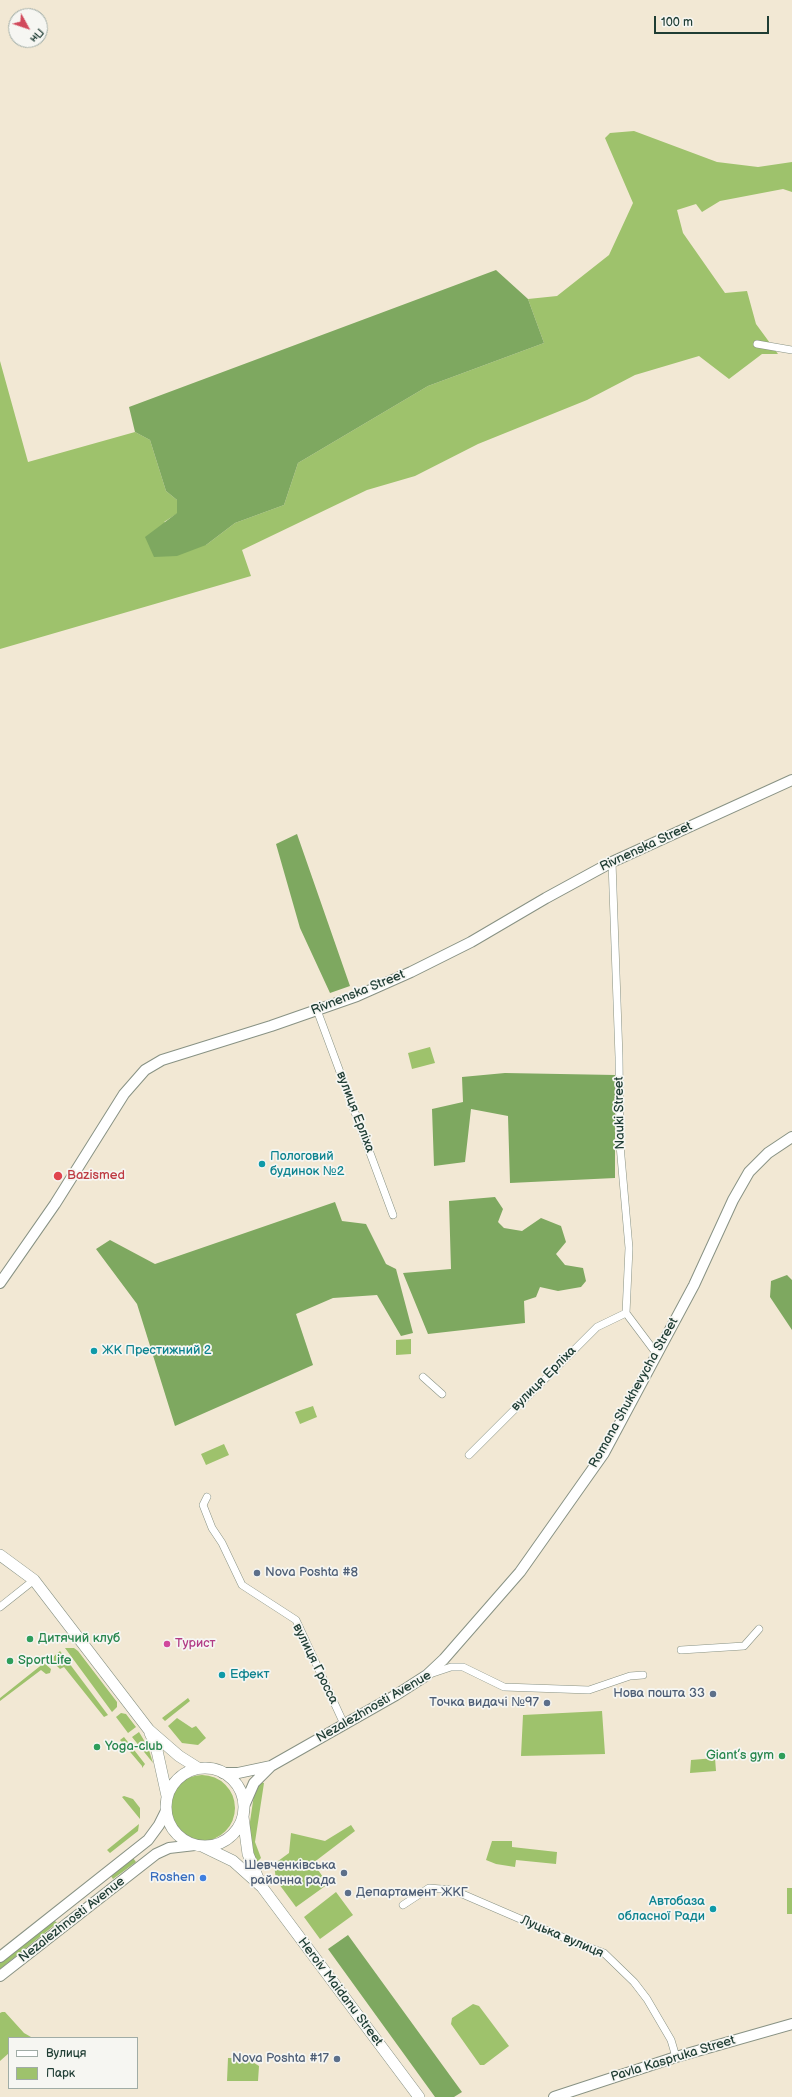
<!DOCTYPE html>
<html>
<head>
<meta charset="utf-8">
<style>
	body { margin:0 }
	#map { position:relative; width:792px; height:2097px; overflow:hidden; background:#f2e8d4; font-family:"Balsamiq Sans",sans-serif }
	canvas { display:block }
	.legend { position:absolute; left:8px; top:2037px; width:130px; height:52px; box-sizing:border-box; background:#f6f6f2; border:1px solid #a0aca6; margin:0; padding:5px 7px; list-style:none; font-size:12px; color:#1f3d34 }
	.legend li { display:flex; align-items:center; gap:8px; height:20px }
	.legend b { width:20px; border:1px solid #a0aca6 }
	.north { position:absolute; left:8px; top:8px; width:40px; height:40px; box-sizing:border-box; background:#f6f6f2; border:1px solid #a0aca6; border-radius:50%; rotate:130deg; font-size:11px; font-weight:700; line-height:16px; text-align:center; color:#1f3d34 }
	.north::after { content:''; display:block; margin:auto; width:14px; height:18px; background:#d1495b; clip-path:polygon(50% 0,100% 100%,50% 72%,0 100%) }
	.scale { position:absolute; left:654px; top:16px; width:115px; height:18px; box-sizing:border-box; border:2px solid #1f3d34; border-top:0; padding-left:5px; font-size:12px; line-height:14px; white-space:nowrap; color:#1f3d34; -webkit-text-stroke:3px #f6f6f2; paint-order:stroke }
</style>
</head>
<body>
<div id="map">
<canvas width="792" height="2097"></canvas>
<ul class="legend">
<li><b style="height:5px;background:#fff"></b>Вулиця</li>
<li><b style="height:11px;background:#9ec26c"></b>Парк</li>
</ul>
<div class="north">Пн</div>
<div class="scale">100 m</div>
</div>
<script>
const c = document.querySelector('canvas').getContext('2d');
c.lineJoin = 'round';
function fillPath(path, color) {
  c.fillStyle = color;
  c.fill(path, 'evenodd');
}
function poly(rows) {
  const path = new Path2D();
  for (const r of rows) {
    if (r.length === 3) {
      path.moveTo(r[0] + r[2], r[1]);
      path.arc(r[0], r[1], r[2], 0, 2 * Math.PI);
      continue;
    }
    path.moveTo(r[0], r[1]);
    for (let i = 2; i < r.length; i += 2) path.lineTo(r[i], r[i + 1]);
  }
  return path;
}
function trace(path, color, width, dash) {
  c.strokeStyle = color;
  c.lineWidth = width;
  c.lineCap = dash ? 'butt' : 'round';
  c.setLineDash(dash || []);
  c.stroke(path);
}
function write(font, color, halo, rows, align = 'center') {
  c.font = font + ' "Balsamiq Sans",sans-serif';
  c.lineWidth = 3.5;
  c.setLineDash([]);
  c.textBaseline = 'middle';
  c.strokeStyle = halo;
  c.fillStyle = color;
  for (const [text, x, y, turn = 0] of rows) {
    c.save();
    c.translate(x, y);
    c.rotate((+turn || 0) * Math.PI / 180);
    c.textAlign = isNaN(turn) ? turn : align;
    if (halo) c.strokeText(text, 0, 0);
    c.fillText(text, 0, 0);
    c.restore();
  }
}
const green = poly([
	[634,131,717,162,758,167,792,162,792,192,783,189,720,201,702,212,696,204,677,210,683,233,725,293,747,291,756,324,778,354,762,354,729,379,699,356,635,375,587,400,478,444,415,476,367,490,242,550,251,576,0,649,0,361,28,462,135,432,150,440,166,491,177,500,178,513,164,522,206,545,235,523,284,505,298,463,428,386,544,343,528,299,557,296,609,255,633,203,605,138,610,133],
	[430,1047,435,1063,412,1069,408,1053],
	[411,1339,411,1354,396,1355,396,1340],
	[313,1406,317,1417,300,1424,295,1412],
	[224,1444,229,1455,206,1465,201,1454],
	[65,1648,74,1648,78,1651,117,1702,117,1707,112,1712],
	[60,1651,108,1715,104,1717,64,1667,60,1669,52,1661,52,1658],
	[44,1663,51,1669,50,1673,46,1674,41,1670,0,1701,0,1698],
	[188,1698,190,1701,165,1721,162,1718],
	[602,1711,605,1754,521,1756,523,1715],
	[121,1713,126,1714,136,1727,128,1733,116,1717],
	[177,1718,192,1728,196,1726,206,1738,198,1745,182,1743,168,1726],
	[139,1732,148,1747,153,1763,132,1737],
	[124,1737,145,1764,142,1768,142,1766,120,1740],
	[715,1758,716,1771,690,1773,691,1760],
	[202,1808,33],
	[256,1781,264,1783,255,1842,261,1858,256,1863,247,1842],
	[124,1796,133,1799,140,1808,140,1819,122,1797],
	[139,1824,138,1831,110,1853,107,1850],
	[351,1825,355,1831,313,1863,328,1884,296,1907,276,1880,274,1864,289,1853,291,1833,325,1841],
	[492,1841,512,1841,512,1847,557,1852,556,1864,516,1860,515,1867,496,1864,486,1860],
	[133,1858,136,1862,113,1879,111,1876],
	[787,1888,792,1888,792,1914,787,1914],
	[336,1892,353,1915,320,1939,304,1917],
	[54,1920,57,1923,0,1969,0,1962],
	[473,2004,479,2006,509,2046,484,2065,480,2065,451,2024,452,2018],
	[2,2012,5,2012,24,2033,31,2037,9,2038,9,2053,0,2061,0,2013],
	[228,2058,246,2058,259,2066,258,2081,227,2081]
]);
const forest = poly([
	[496,270,528,299,544,343,428,386,298,463,284,505,235,523,206,545,177,556,154,557,145,537,177,513,177,500,166,491,150,440,135,432,129,407],
	[297,834,350,986,330,993,300,928,276,844],
	[505,1073,615,1075,615,1178,510,1183,508,1116,471,1109,465,1162,434,1166,432,1109,463,1102,462,1077],
	[495,1197,503,1209,498,1222,504,1228,522,1231,541,1218,561,1226,566,1242,556,1254,565,1265,583,1268,586,1281,581,1287,558,1291,540,1287,536,1297,524,1301,525,1323,428,1334,403,1273,451,1269,449,1201],
	[335,1202,342,1221,366,1224,386,1264,396,1269,413,1333,401,1336,377,1295,333,1298,296,1314,313,1365,175,1426,137,1304,96,1249,110,1240,155,1264],
	[787,1275,792,1280,792,1330,770,1297,771,1281],
	[348,1935,462,2092,454,2097,435,2097,328,1949]
]);
const street = poly([
	[757,344,792,350],
	[612,862,619,1057,620,1145,629,1248,626,1313,656,1353],
	[317,1010,393,1215],
	[423,1377,442,1394],
	[469,1455,597,1327,626,1313],
	[207,1497,203,1505,212,1528,222,1543,242,1585,296,1620,344,1724],
	[0,1607,34,1580],
	[681,1650,744,1646,759,1629],
	[430,1674,451,1667,463,1667,504,1687,589,1690,630,1676,643,1675],
	[403,1905,429,1888,453,1890,569,1940,604,1953,634,1982,647,1999,671,2040,676,2057]
]);
const secondary = poly([
	[0,1283,55,1204,124,1094,145,1070,162,1060,271,1026,357,996,411,972,471,942,546,898,612,862,792,780],
	[223,1773,238,1773,271,1766,396,1695,427,1675,444,1659,520,1572,604,1453,694,1285,733,1200,749,1172,768,1153,792,1137],
	[244,1806,254,1783,271,1766],
	[0,1957,148,1840,159,1825,166,1811],
	[0,1976,156,1854,169,1848,195,1845],
	[554,2097,676,2057,792,2024]
]);
const primary = poly([
	[0,1555,34,1580,149,1730,179,1756,198,1768],
	[150,1733,156,1746,167,1796],
	[205,1807,39],
	[243,1817,248,1854,260,1883],
	[202,1846,233,1861,262,1887,419,2097]
]);
const markers = [
	[262,1164,4,"#0f9aa8"],
	[58,1176,5,"#e0444e"],
	[94,1351,4,"#0f9aa8"],
	[257,1573,4,"#5c6f8a"],
	[30,1639,4,"#2e9e5b"],
	[167,1644,4,"#d1479c"],
	[10,1661,4,"#2e9e5b"],
	[222,1675,4,"#0f9aa8"],
	[713,1694,4,"#5c6f8a"],
	[547,1703,4,"#5c6f8a"],
	[97,1747,4,"#2e9e5b"],
	[782,1756,4,"#2e9e5b"],
	[344,1873,4,"#5c6f8a"],
	[203,1878,4,"#3f7fe0"],
	[348,1893,4,"#5c6f8a"],
	[713,1909,4,"#0f9aa8"],
	[337,2059,4,"#5c6f8a"]
];
const streetNames = [
	["Rivnenska Street",646,847,-25],
	["Rivnenska Street",358,993,-22],
	["вулиця Ерліха",355,1112,69],
	["Nauki Street",620,1113,-91],
	["вулиця Ерліха",544,1379,-45],
	["Romana Shukhevycha Street",634,1393,-61],
	["вулиця Гросса",315,1664,64],
	["Nezalezhnosti Avenue",374,1707,-30],
	["Nezalezhnosti Avenue",72,1920,-38],
	["Луцька вулиця",562,1937,23],
	["Heroiv Maidanu Street",340,1992,53],
	["Pavla Kaspruka Street",673,2059,-17]
];
const cultureNames = [
	["Пологовий",270,1157],
	["будинок №2",270,1172],
	["ЖК Престижний 2",102,1351],
	["Ефект",230,1675],
	["Автобаза",705,1902,"right"],
	["обласної Ради",705,1917,"right"]
];
const healthNames = [
	["Bazismed",67,1176]
];
const serviceNames = [
	["Nova Poshta #8",265,1573,"left"],
	["Нова пошта 33",705,1694],
	["Точка видачі №97",539,1703],
	["Шевченківська",336,1866],
	["районна рада",336,1881],
	["Департамент ЖКГ",356,1893,"left"],
	["Nova Poshta #17",329,2059]
];
const leisureNames = [
	["Дитячий клуб",38,1639],
	["SportLife",18,1661],
	["Yoga-club",105,1747],
	["Giant’s gym",774,1756,"right"]
];
const hotelNames = [
	["Турист",175,1644]
];
const shopNames = [
	["Roshen",195,1878]
];
fillPath(green, '#9ec26c');
fillPath(forest, '#7ea860');
trace(street, '#889284', 8);
trace(secondary, '#889284', 12);
trace(primary, '#889284', 12);
trace(street, '#fff', 7);
trace(secondary, '#fff', 10);
trace(primary, '#fff', 11);
for (const [x, y, r, color] of markers) {
  const dot = new Path2D();
  dot.arc(x, y, r, 0, 2 * Math.PI);
  c.fillStyle = color;
  c.fill(dot);
  trace(dot, '#f6f6f2', 1.5);
}
write('13px', '#1f3d34', '#f6f6f2', streetNames);
write('13px', '#0d838f', '#f6f6f2', cultureNames, 'left');
write('13px', '#be3a42', '#f6f6f2', healthNames, 'left');
write('13px', '#4e5e75', '#f6f6f2', serviceNames, 'right');
write('13px', '#27864d', '#f6f6f2', leisureNames, 'left');
write('13px', '#b23c85', '#f6f6f2', hotelNames, 'left');
write('13px', '#366cbe', '#f6f6f2', shopNames, 'right');
</script>
</body>
</html>
